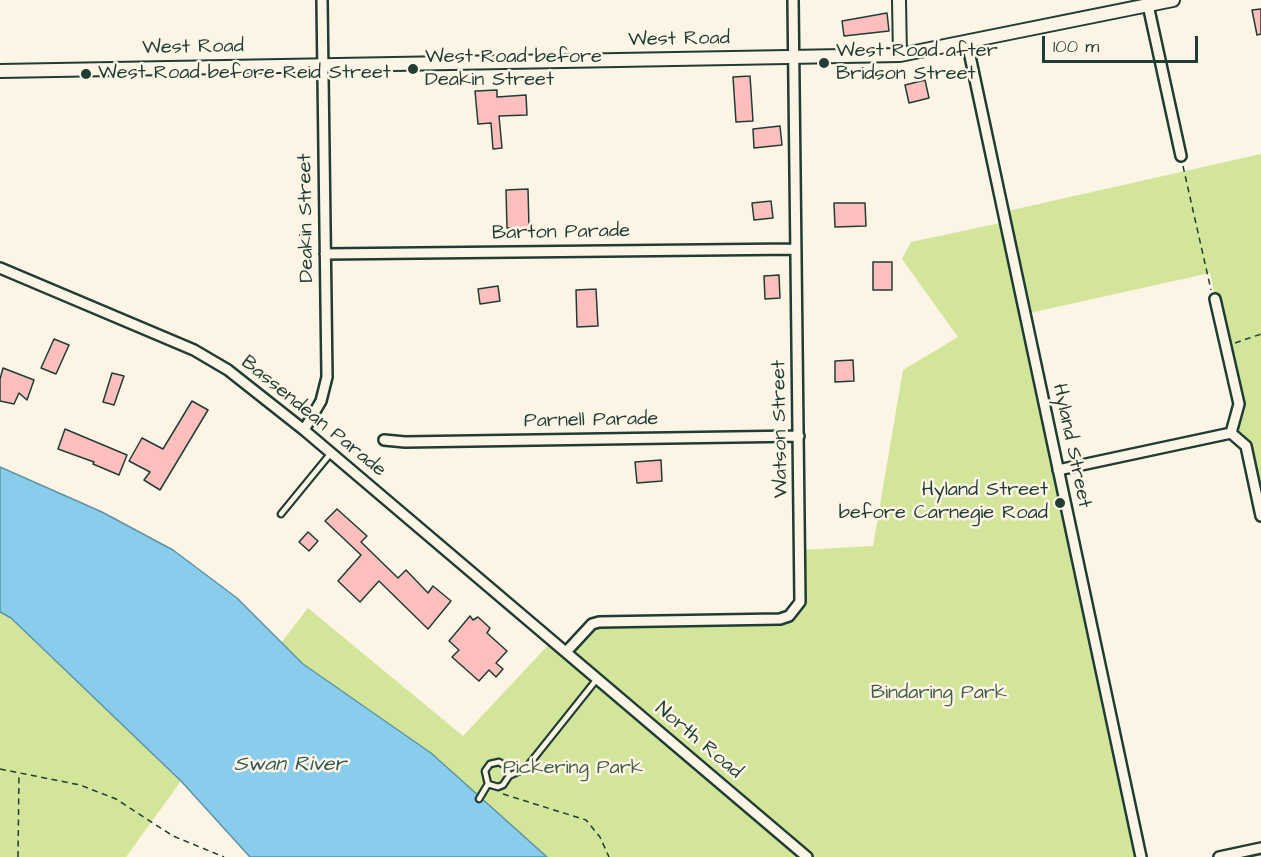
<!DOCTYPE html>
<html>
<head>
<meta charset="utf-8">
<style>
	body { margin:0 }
	#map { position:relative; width:1261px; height:857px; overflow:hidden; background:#fcf5e5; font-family:"Architects Daughter",sans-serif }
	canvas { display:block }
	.scale { position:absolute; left:1042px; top:36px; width:156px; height:27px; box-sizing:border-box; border:3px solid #1f3d34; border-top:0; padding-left:8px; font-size:18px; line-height:21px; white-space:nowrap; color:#1f3d34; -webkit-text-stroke:4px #fcf5e5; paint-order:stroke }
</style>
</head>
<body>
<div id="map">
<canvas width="1261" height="857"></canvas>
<div class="scale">100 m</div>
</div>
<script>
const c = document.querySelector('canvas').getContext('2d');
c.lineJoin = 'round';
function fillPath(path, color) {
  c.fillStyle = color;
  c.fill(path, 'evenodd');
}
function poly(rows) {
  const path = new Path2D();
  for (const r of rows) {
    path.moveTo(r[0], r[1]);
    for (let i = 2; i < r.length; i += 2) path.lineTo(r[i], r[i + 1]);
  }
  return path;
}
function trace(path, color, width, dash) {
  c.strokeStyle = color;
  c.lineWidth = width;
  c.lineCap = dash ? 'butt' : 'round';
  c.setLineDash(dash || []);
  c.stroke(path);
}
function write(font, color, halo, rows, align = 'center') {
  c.font = font + ' "Architects Daughter",sans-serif';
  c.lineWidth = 5;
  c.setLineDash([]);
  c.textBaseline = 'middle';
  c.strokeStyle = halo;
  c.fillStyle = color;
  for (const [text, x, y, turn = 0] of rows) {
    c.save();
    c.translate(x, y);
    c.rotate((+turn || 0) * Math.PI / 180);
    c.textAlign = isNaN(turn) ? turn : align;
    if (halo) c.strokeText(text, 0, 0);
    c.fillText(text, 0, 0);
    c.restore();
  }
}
const green = poly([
	[1261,154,1261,516,1246,446,1231,433,1239,410,1210,273,1025,314,1141,857,547,857,431,753,303,664,281,643,308,608,463,736,552,641,566,652,592,624,780,619,796,610,800,550,873,546,903,370,958,337,902,259,911,242,1005,222,1003,212],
	[0,612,11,618,181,781,126,857,0,857]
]);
const water = poly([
	[0,467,102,512,173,550,237,598,303,664,431,753,547,857,250,857,181,781,11,618,0,612,0,467]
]);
const building = poly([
	[1261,9,1261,34,1257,35,1252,10,1261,9],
	[887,13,889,31,844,36,842,21,887,13],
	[750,76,753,121,736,122,733,77,750,76],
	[925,80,929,98,909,103,905,85,925,80],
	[497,90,497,97,526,95,527,115,499,116,502,148,493,149,491,123,478,124,475,91,497,90],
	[780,126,782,145,754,148,753,129,780,126],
	[528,189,529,228,507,228,506,190,528,189],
	[771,201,773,218,754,220,752,203,771,201],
	[834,203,865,203,866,226,835,227,834,203],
	[873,262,892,262,892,290,873,290,873,262],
	[779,275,780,298,765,299,764,276,779,275],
	[498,286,500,301,480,304,478,289,498,286],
	[596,289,598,326,577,327,576,290,596,289],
	[54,339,69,345,56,374,41,368,54,339],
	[853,360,854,381,835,382,835,361,853,360],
	[3,368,34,380,27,400,19,393,14,404,0,401,0,379,3,368],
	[112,373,124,376,114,405,103,402,112,373],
	[192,401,208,410,160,490,144,480,150,472,129,461,142,438,163,449,192,401],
	[65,429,127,455,119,475,93,464,94,462,58,449,65,429],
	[661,460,662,481,637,483,635,462,661,460],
	[337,509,367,536,361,542,398,578,406,570,428,593,433,586,451,601,428,629,379,581,360,602,338,581,361,555,325,521,337,509],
	[308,532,318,541,309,551,299,542,308,532],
	[470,616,473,620,478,617,490,628,487,633,507,651,496,663,503,669,496,677,489,670,479,681,452,657,459,650,449,641,470,616]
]);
const path = poly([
	[1183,166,1211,290],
	[1235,343,1261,334],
	[0,769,80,785,116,799,173,836,224,857],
	[503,794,586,820,600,837,609,857],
	[18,857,19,774]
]);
const service = poly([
	[281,514,331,453],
	[509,776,507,767,499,762,490,764,485,771,488,784,498,787,503,785,509,776,526,768,597,679],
	[479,799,488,784]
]);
const minor = poly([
	[1148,5,1181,156],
	[967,42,1141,857],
	[325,254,796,249],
	[0,268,194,350,228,370,304,430,807,857],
	[1215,299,1239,404,1231,433],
	[304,430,321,401,327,377,322,0],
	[1231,433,1246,446,1261,516],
	[384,440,405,442,799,436],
	[1058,470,1231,433],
	[566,652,592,624,599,622,780,619,789,616,800,602,793,0],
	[1219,857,1261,848]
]);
const tertiary = poly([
	[899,0,900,55],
	[0,71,900,55,1173,0]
]);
const markers = [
	[824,63,6,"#1f3d34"],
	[413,69,6,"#1f3d34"],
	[86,74,6,"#1f3d34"],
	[1060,503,6,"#1f3d34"]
];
const streetNames = [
	["West Road",679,40,-1],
	["West Road",193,48,-1],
	["Deakin Street",307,218,-91],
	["Barton Parade",561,233,-1],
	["Bassendean Parade",313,417,39],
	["Parnell Parade",591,421,-1],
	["Watson Street",781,429,-91],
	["Hyland Street",1071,446,78],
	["North Road",698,741,40]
];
const poiNames = [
	["West Road after",836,52],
	["Bridson Street",836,75],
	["West Road before",425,58],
	["Deakin Street",425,81],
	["West Road before Reid Street",98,74],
	["Hyland Street",1048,491,"right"],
	["before Carnegie Road",1048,514,"right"]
];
const parkNames = [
	["Bindaring Park",939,694],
	["Pickering Park",573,769]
];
const waterNames = [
	["Swan River",290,766]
];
fillPath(green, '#d2e59a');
fillPath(water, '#8acceb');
trace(water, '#5f93a2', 1.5);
fillPath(building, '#fcbfbd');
trace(building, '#1f3d34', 1.5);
trace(service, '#1f3d34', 9);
trace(minor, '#1f3d34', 14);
trace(tertiary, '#1f3d34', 16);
trace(path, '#1f3d34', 1.5, [6, 4.5]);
trace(service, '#fcf5e5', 4.5);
trace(minor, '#fcf5e5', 9);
trace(tertiary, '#fcf5e5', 12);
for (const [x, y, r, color] of markers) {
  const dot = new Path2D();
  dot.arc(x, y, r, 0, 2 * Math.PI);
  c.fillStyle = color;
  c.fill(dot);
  trace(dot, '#fcf5e5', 2);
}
write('20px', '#1f3d34', '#fcf5e5', streetNames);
write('20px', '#1f3d34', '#fcf5e5', poiNames, 'left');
write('20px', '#435f48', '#fcf5e5', parkNames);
write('italic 21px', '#345a59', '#fcf5e5', waterNames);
</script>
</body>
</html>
